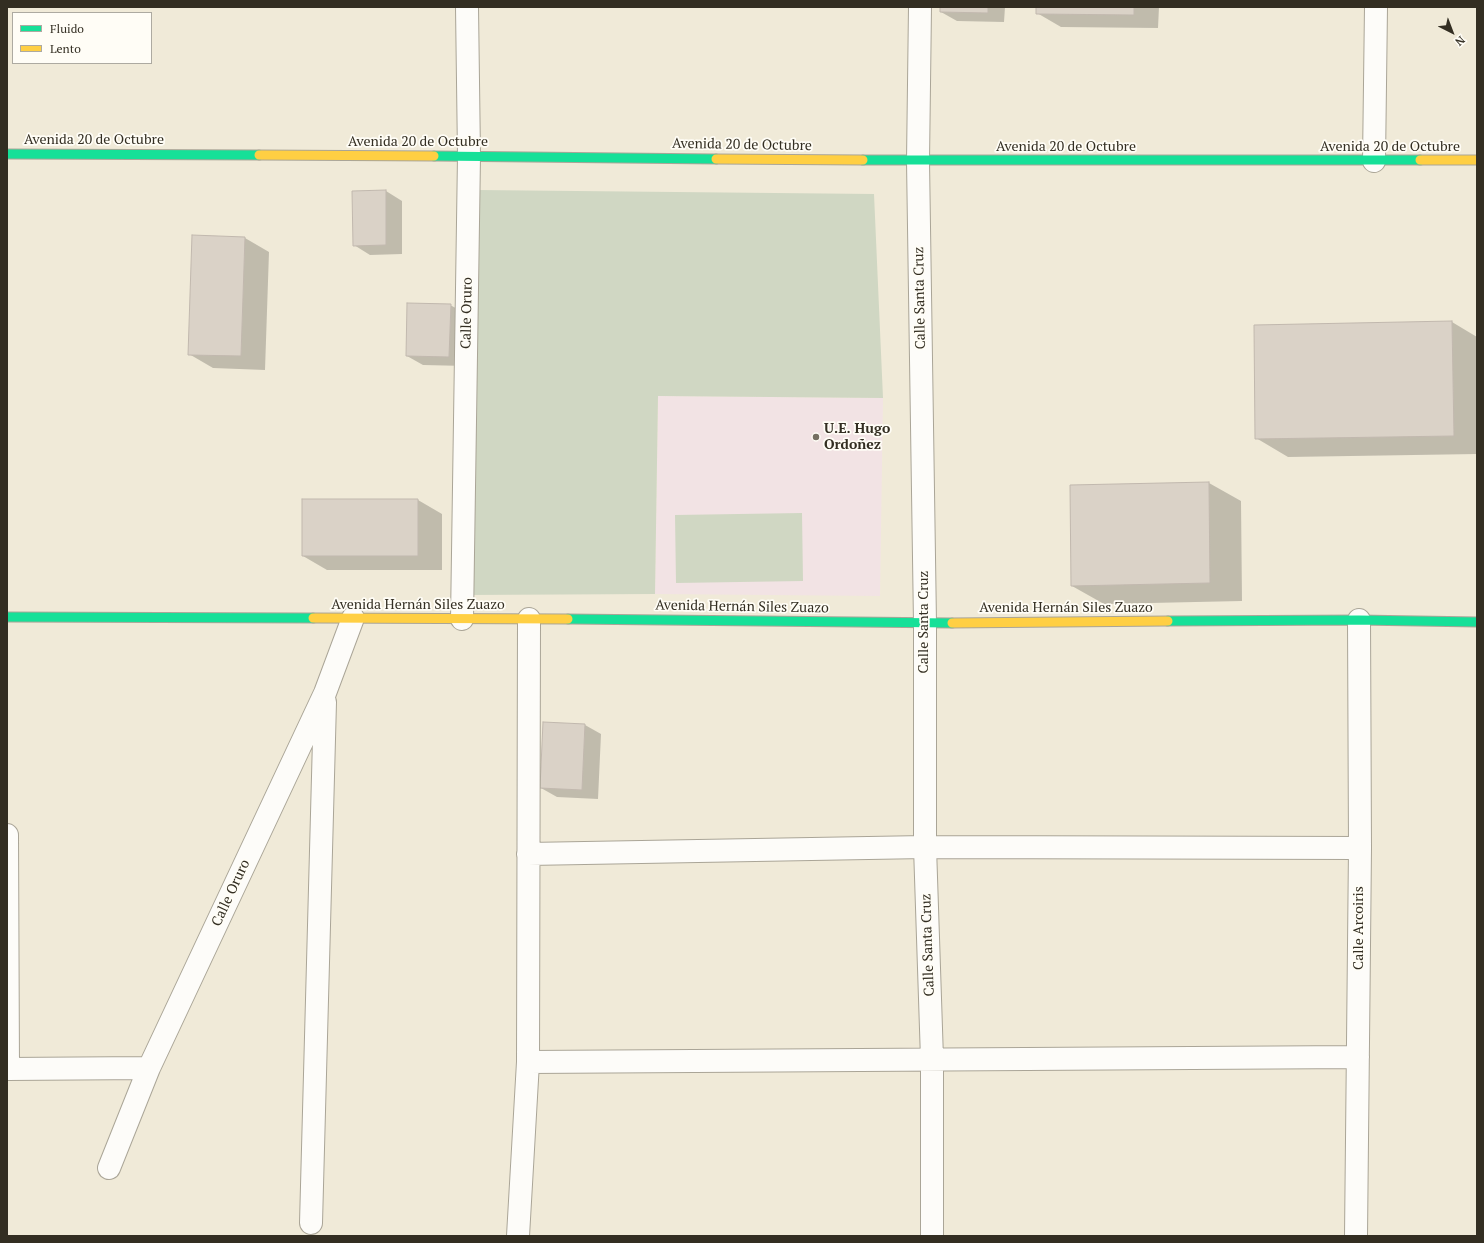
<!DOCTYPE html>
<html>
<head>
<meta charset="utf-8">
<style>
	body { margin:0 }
	#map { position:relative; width:1484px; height:1243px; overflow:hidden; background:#f0ead8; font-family:"PT Serif",serif }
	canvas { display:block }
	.frame { position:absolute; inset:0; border:8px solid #332e22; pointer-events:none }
	.legend { position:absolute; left:12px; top:12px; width:140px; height:52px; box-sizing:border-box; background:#fffdf6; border:1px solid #adaaa1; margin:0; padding:5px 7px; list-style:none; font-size:12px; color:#332e22 }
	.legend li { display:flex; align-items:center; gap:8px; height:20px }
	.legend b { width:20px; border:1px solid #adaaa1 }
	.north { position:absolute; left:1432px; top:12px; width:40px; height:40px; -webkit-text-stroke:3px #fffdf6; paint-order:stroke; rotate:138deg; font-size:11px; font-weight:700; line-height:16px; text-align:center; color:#332e22 }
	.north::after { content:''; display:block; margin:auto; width:14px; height:18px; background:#332e22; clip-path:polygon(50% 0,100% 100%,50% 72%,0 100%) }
</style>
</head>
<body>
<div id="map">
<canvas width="1484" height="1243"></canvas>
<div class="frame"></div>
<ul class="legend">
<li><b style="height:5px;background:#16e098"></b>Fluido</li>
<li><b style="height:5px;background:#ffcf43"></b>Lento</li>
</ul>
<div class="north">N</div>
</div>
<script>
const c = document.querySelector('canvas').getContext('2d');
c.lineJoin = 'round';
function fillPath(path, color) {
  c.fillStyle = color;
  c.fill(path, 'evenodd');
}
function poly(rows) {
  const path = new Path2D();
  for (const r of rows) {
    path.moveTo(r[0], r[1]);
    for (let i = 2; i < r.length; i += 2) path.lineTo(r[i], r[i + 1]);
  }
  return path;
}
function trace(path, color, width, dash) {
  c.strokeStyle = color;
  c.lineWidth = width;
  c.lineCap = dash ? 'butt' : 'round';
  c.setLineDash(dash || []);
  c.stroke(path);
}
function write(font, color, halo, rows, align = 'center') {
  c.font = font + ' "PT Serif",serif';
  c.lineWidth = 3.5;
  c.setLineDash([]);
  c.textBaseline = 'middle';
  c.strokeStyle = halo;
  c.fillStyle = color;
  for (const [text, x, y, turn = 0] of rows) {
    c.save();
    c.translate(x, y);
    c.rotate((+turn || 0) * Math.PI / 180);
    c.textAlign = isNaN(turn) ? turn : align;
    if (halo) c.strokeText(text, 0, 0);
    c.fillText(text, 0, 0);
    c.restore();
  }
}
const education = poly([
	[658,396,883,398,880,596,655,594]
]);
const green = poly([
	[477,190,874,194,883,398,658,396,655,594,465,595],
	[802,513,803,581,676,583,675,515]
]);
const shadow = poly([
	[941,7,1005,7,1004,22,957,21,941,12],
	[1037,7,1159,7,1158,28,1061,27,1037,13],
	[386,191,402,201,402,254,370,255,354,245],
	[245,238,269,252,265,370,213,368,189,354],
	[450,305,467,314,466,366,423,365,407,356],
	[1452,322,1477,337,1477,454,1288,457,1256,438,1255,326],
	[1209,483,1241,501,1242,601,1104,604,1072,586],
	[418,500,442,514,442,570,327,570,303,556],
	[585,725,601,734,598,799,557,797,541,788]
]);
const building = poly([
	[940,7,988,7,988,13,940,12,940,7],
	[1036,7,1134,7,1134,15,1036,14,1036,7],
	[386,190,386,245,353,246,352,191,386,190],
	[192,235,245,237,241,356,188,355,192,235],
	[407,303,451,304,449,357,406,356,407,303],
	[1452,321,1454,436,1255,439,1254,325,1452,321],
	[1209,482,1210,583,1071,586,1070,485,1209,482],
	[302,499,418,499,418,556,302,556,302,499],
	[543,722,585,724,582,790,540,788,543,722]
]);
const street = poly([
	[920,7,918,161,925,623,925,847,932,1059,932,1236],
	[1374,161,1376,7],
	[462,619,469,156,467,7],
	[7,835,8,1069],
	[528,854,925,847,1360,848],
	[528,1062,1358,1057],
	[7,1069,149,1068],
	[109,1168,149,1068,325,693,353,618],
	[311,1223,325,702],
	[518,1236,528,1062,529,619],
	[1356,1236,1360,848,1359,620]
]);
const fast = poly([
	[7,154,259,155],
	[434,156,716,159],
	[863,160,1420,160],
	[7,617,313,618],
	[568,619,952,623],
	[1168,621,1359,620,1477,622]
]);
const slow = poly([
	[259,155,434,156],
	[716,159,863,160],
	[1420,160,1477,160],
	[313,618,568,619],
	[952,623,1168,621]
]);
const markers = [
	[816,437,4,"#757062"]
];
const streetNames = [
	["Avenida 20 de Octubre",94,140],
	["Avenida 20 de Octubre",418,142],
	["Avenida 20 de Octubre",742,145,1],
	["Avenida 20 de Octubre",1066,147],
	["Avenida 20 de Octubre",1390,147],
	["Calle Santa Cruz",920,298,-91],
	["Calle Oruro",467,313,-89],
	["Avenida Hernán Siles Zuazo",418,605],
	["Avenida Hernán Siles Zuazo",742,607,1],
	["Avenida Hernán Siles Zuazo",1066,608],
	["Calle Santa Cruz",924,622,-90],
	["Calle Oruro",231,893,-65],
	["Calle Arcoiris",1359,928,-90],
	["Calle Santa Cruz",928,945,-92]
];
const poiNames = [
	["U.E. Hugo",824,429],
	["Ordoñez",824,445]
];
fillPath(education, '#f2e3e4');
fillPath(green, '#d0d7c3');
fillPath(shadow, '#0003');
fillPath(building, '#dad2c7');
trace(building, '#c1b8ae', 1);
trace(street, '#aaa597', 24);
trace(fast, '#aaa597', 11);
trace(slow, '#aaa597', 11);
trace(street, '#fdfcf9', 22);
trace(fast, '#16e098', 9);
trace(slow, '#ffcf43', 9);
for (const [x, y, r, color] of markers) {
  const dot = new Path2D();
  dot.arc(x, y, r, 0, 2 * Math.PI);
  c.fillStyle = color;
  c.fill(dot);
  trace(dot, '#fffdf6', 1.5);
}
write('14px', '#332e22', '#fffdf6', streetNames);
write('bold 14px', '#332e22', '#fffdf6', poiNames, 'left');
</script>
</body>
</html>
